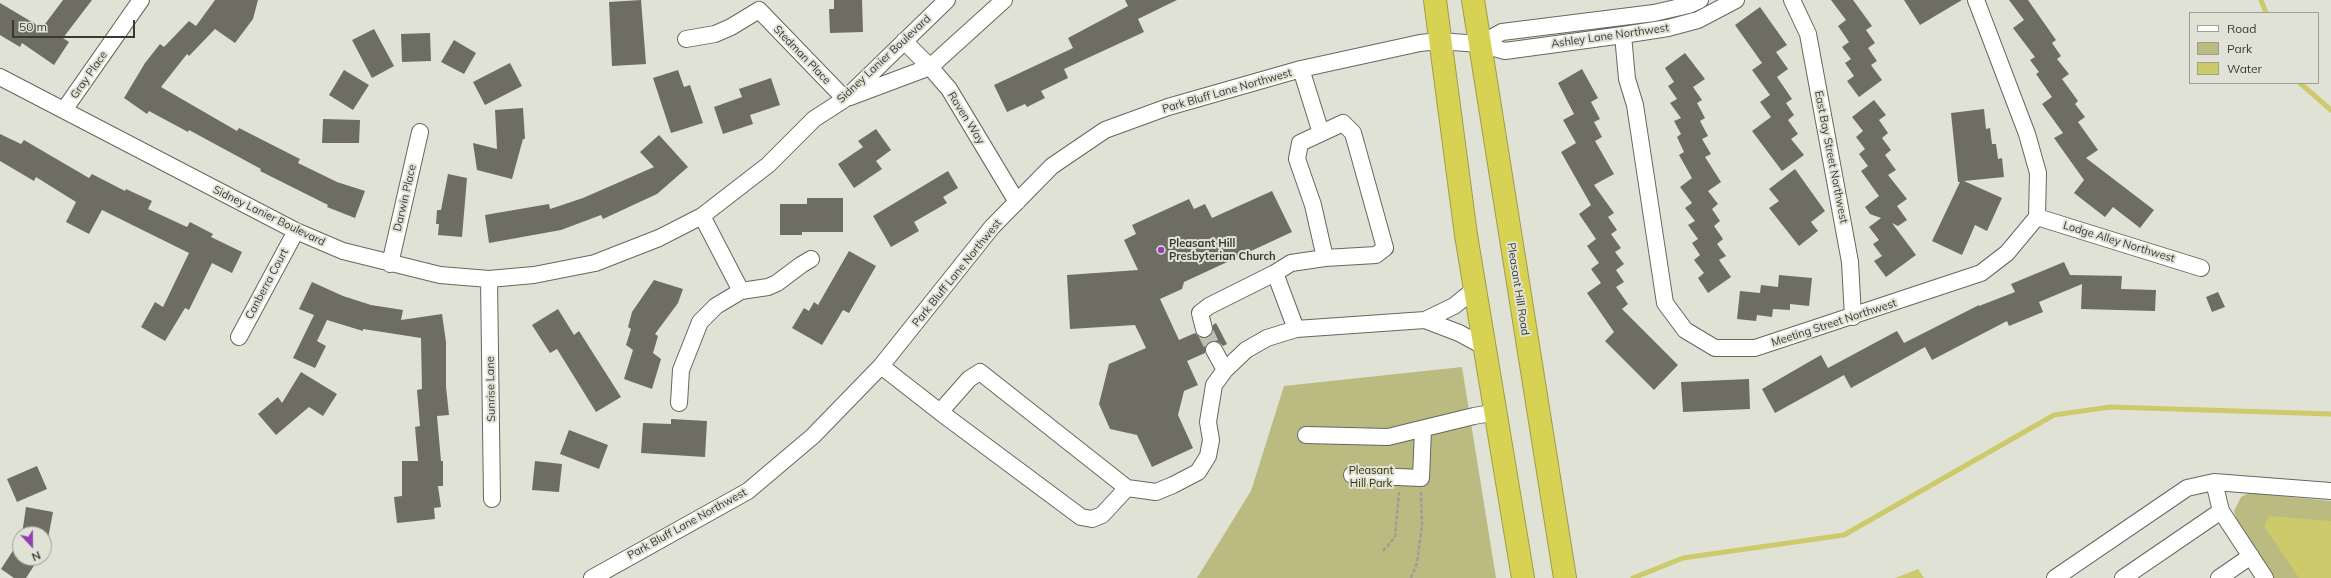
<!DOCTYPE html>
<html>
<head>
<meta charset="utf-8">
<style>
	body { margin:0 }
	#map { position:relative; width:2331px; height:578px; overflow:hidden; background:#e1e2d6; font-family:Mulish,sans-serif }
	canvas { display:block }
	.legend { position:absolute; left:2189px; top:12px; width:130px; height:72px; box-sizing:border-box; background:#e1e2d6; border:1px solid #9e9e95; margin:0; padding:5px 7px; list-style:none; font-size:12px; color:#393934 }
	.legend li { display:flex; align-items:center; gap:8px; height:20px }
	.legend b { width:20px; border:1px solid #9e9e95 }
	.north { position:absolute; left:12px; top:526px; width:40px; height:40px; box-sizing:border-box; background:#e1e2d6; border:1px solid #9e9e95; border-radius:50%; rotate:158deg; font-size:11px; font-weight:700; line-height:16px; text-align:center; color:#393934 }
	.north::after { content:''; display:block; margin:auto; width:14px; height:18px; background:#933fad; clip-path:polygon(50% 0,100% 100%,50% 72%,0 100%) }
	.scale { position:absolute; left:12px; top:20px; width:123px; height:18px; box-sizing:border-box; border:2px solid #393934; border-top:0; padding-left:5px; font-size:12px; line-height:14px; white-space:nowrap; color:#393934; -webkit-text-stroke:3px #e1e2d6; paint-order:stroke }
</style>
</head>
<body>
<div id="map">
<canvas width="2331" height="578"></canvas>
<ul class="legend">
<li><b style="height:5px;background:#fff"></b>Road</li>
<li><b style="height:11px;background:#bbba80"></b>Park</li>
<li><b style="height:11px;background:#cdca6c"></b>Water</li>
</ul>
<div class="north">N</div>
<div class="scale">50 m</div>
</div>
<script>
const c = document.querySelector('canvas').getContext('2d');
c.lineJoin = 'round';
function fillPath(path, color) {
  c.fillStyle = color;
  c.fill(path, 'evenodd');
}
function poly(rows) {
  const path = new Path2D();
  for (const r of rows) {
    path.moveTo(r[0], r[1]);
    for (let i = 2; i < r.length; i += 2) path.lineTo(r[i], r[i + 1]);
  }
  return path;
}
function trace(path, color, width, dash) {
  c.strokeStyle = color;
  c.lineWidth = width;
  c.lineCap = dash ? 'butt' : 'round';
  c.setLineDash(dash || []);
  c.stroke(path);
}
function write(font, color, halo, rows, align = 'center') {
  c.font = font + ' Mulish,sans-serif';
  c.lineWidth = 4;
  c.setLineDash([]);
  c.textBaseline = 'middle';
  c.strokeStyle = halo;
  c.fillStyle = color;
  for (const [text, x, y, turn = 0] of rows) {
    c.save();
    c.translate(x, y);
    c.rotate((+turn || 0) * Math.PI / 180);
    c.textAlign = isNaN(turn) ? turn : align;
    if (halo) c.strokeText(text, 0, 0);
    c.fillText(text, 0, 0);
    c.restore();
  }
}
const green = poly([
	[1462,367,1496,578,1197,578,1251,491,1284,386],
	[2249,493,2331,501,2331,578,2274,578,2238,524,2234,511,2241,497]
]);
const water = poly([
	[2269,516,2331,521,2331,578,2299,578,2264,526],
	[1918,569,1924,578,1895,578]
]);
const stream = poly([
	[2261,0,2266,13],
	[2300,83,2331,110],
	[1633,578,1683,558,1844,535,2054,415,2110,407,2331,414]
]);
const building = poly([
	[63,0,92,0,63,38,69,42,54,65,22,43,20,47,0,35,0,3,42,28],
	[215,0,258,0,253,19,235,43,215,29,189,56,187,54,161,87,237,131,239,128,300,159,298,163,337,182,365,191,355,218,327,207,328,205,260,171,261,169,189,130,188,132,149,111,147,114,124,98,145,63,160,44,164,47,189,21,196,26],
	[641,0,646,64,612,66,609,2],
	[834,0,862,0,863,32,830,33,829,9,834,9],
	[1125,0,1177,0,1138,19,1144,32,1064,69,1068,78,1041,91,1045,98,1027,107,1025,104,1007,112,994,85,1073,48,1068,38,1128,6],
	[1831,0,1853,0,1872,26,1866,30,1875,43,1868,48,1877,61,1871,65,1882,80,1859,97,1847,81,1854,76,1845,63,1851,59,1842,47,1849,42,1838,26,1846,20],
	[1904,0,1962,0,1920,25],
	[2009,0,2028,0,2056,40,2052,43,2061,56,2057,59,2069,74,2062,79,2078,101,2075,104,2085,117,2078,122,2098,150,2086,158,2154,210,2140,228,2113,207,2105,217,2074,193,2084,180,2054,138,2063,133,2042,104,2052,97,2036,74,2039,72,2030,60,2035,57,2013,28,2024,20],
	[1760,7,1787,45,1776,52,1788,69,1777,77,1792,99,1786,103,1794,115,1788,120,1798,134,1791,139,1804,155,1782,171,1752,131,1771,117,1760,102,1770,95,1752,70,1762,63,1735,25],
	[374,29,394,66,372,78,352,40],
	[430,33,431,61,402,62,401,34],
	[454,40,476,53,464,74,441,62],
	[1685,53,1705,79,1693,87,1702,100,1697,103,1705,118,1700,121,1708,136,1702,139,1711,154,1705,157,1721,182,1708,191,1718,204,1712,209,1720,221,1714,226,1723,239,1717,244,1726,256,1719,260,1731,277,1708,293,1698,278,1704,273,1694,260,1700,255,1692,243,1698,239,1688,225,1695,221,1685,208,1692,203,1680,187,1692,178,1679,155,1684,152,1677,137,1681,134,1674,121,1681,118,1670,103,1677,99,1668,86,1674,82,1665,68],
	[510,63,522,86,485,105,473,82],
	[1582,69,1598,98,1591,102,1600,119,1594,122,1602,137,1595,141,1614,174,1594,185,1614,213,1608,217,1617,230,1611,234,1621,248,1615,252,1624,264,1616,270,1624,282,1616,287,1628,304,1622,309,1678,365,1654,390,1605,341,1614,332,1587,293,1601,283,1591,269,1599,263,1587,246,1596,239,1579,214,1591,205,1561,152,1576,143,1563,120,1574,114,1558,83],
	[344,70,369,85,353,110,329,95],
	[678,70,684,87,690,85,703,123,671,133,653,78],
	[771,78,780,105,750,115,753,124,723,134,714,107,742,97,739,89],
	[1874,100,1886,115,1879,120,1888,133,1882,138,1891,150,1885,155,1896,170,1888,175,1907,199,1897,206,1907,220,1898,226,1892,223,1916,255,1886,277,1874,261,1882,256,1873,244,1879,240,1869,227,1881,218,1870,214,1865,207,1879,196,1861,171,1868,166,1859,154,1865,149,1856,137,1863,131,1852,117],
	[523,108,525,139,523,139,512,179,477,170,473,143,497,149,495,110],
	[1984,109,1986,129,1990,128,1992,144,1996,144,1998,159,2002,158,2004,177,1964,181,2002,198,1987,231,1975,225,1962,255,1932,241,1960,182,1958,182,1951,113],
	[323,119,360,120,359,143,322,143],
	[876,129,891,150,876,161,882,169,854,188,838,164,863,147,858,141],
	[0,134,21,144,24,140,89,178,92,174,125,191,126,189,152,201,148,209,187,227,190,222,213,234,211,237,242,252,232,273,212,263,189,310,185,308,165,341,141,327,155,302,163,307,189,253,102,210,89,234,66,222,76,202,36,177,34,181,0,161],
	[659,135,688,167,657,194,603,219,601,215,561,230,489,243,485,215,549,204,550,209,583,198,654,167,640,152],
	[1795,169,1825,211,1811,222,1818,231,1799,246,1769,208,1779,201,1769,189],
	[948,171,958,188,943,197,947,203,914,222,919,231,891,247,873,216],
	[448,174,467,178,462,237,438,235,439,224,436,224,437,210,441,210],
	[1272,191,1292,232,1184,282,1182,289,1160,299,1179,340,1195,333,1201,338,1207,338,1211,336,1213,325,1216,323,1227,344,1223,346,1219,342,1210,342,1206,345,1205,353,1187,361,1198,385,1184,391,1178,415,1193,448,1152,467,1137,435,1110,429,1099,404,1109,364,1146,348,1135,325,1070,329,1067,275,1138,270,1124,240,1136,234,1132,225,1189,199,1194,209,1205,204,1212,218],
	[807,198,843,198,843,232,802,232,802,235,780,235,780,204,807,204],
	[849,251,876,266,849,313,843,310,822,345,792,328,804,308,809,311,814,302,818,305],
	[2064,262,2070,275,2122,276,2121,289,2156,290,2155,311,2081,309,2082,284,2039,302,2043,312,2009,326,2007,321,1932,360,1925,347,1851,388,1844,375,1775,413,1762,389,1821,355,1828,368,1897,331,1904,343,1979,305,1979,306,2015,292,2011,284],
	[1779,275,1812,278,1809,306,1790,304,1790,310,1773,309,1772,317,1757,315,1756,321,1737,319,1740,291,1760,293,1761,285,1778,287],
	[654,280,683,289,678,303,655,334,658,336,653,353,661,359,652,389,624,379,633,350,626,345,631,329,628,327,632,312],
	[312,282,343,296,371,305,403,310,401,320,442,314,446,342,446,387,449,415,437,416,441,461,443,461,443,486,438,486,441,507,434,508,435,519,397,523,394,497,402,496,402,461,418,461,415,427,420,426,417,390,422,389,421,338,363,329,363,331,327,320,317,341,326,346,315,368,293,358,314,315,299,309],
	[2218,292,2225,307,2212,312,2206,297],
	[558,309,574,335,579,331,621,397,596,412,557,349,550,353,532,325],
	[301,372,337,394,323,416,309,407,276,435,258,414,278,397,282,403],
	[1749,379,1750,409,1683,412,1681,382],
	[671,419,707,421,705,457,641,453,643,423,671,424],
	[569,430,608,445,599,469,560,454],
	[535,461,562,464,559,492,532,490],
	[37,466,47,489,17,502,7,479],
	[26,507,53,512,47,544,44,550,44,534,22,534],
	[20,540,20,558,39,558,26,578,14,578,1,569]
]);
const minorTunnel = poly([
	[1204,329,1214,350]
]);
const path = poly([
	[1383,551,1395,537,1399,492],
	[1411,578,1417,563,1422,525,1421,492]
]);
const minor = poly([
	[1792,0,1808,34,1850,262,1853,317],
	[1623,35,1627,79,1635,105,1665,303,1685,330,1715,348,1755,348,1981,273,2007,253,2037,217,2038,173,2027,134,1976,0],
	[686,39,715,34,731,27,759,10,845,99],
	[904,41,930,67,949,89,1017,202],
	[1480,44,1502,32,1654,13,1689,5,1700,0],
	[1301,69,1321,133],
	[0,77,296,231,343,251,440,275,489,279,534,275,595,263,659,238,702,216,768,165,814,119,845,99,947,0],
	[850,97,930,67,1004,0],
	[64,110,141,0],
	[702,216,741,291],
	[2037,217,2201,268],
	[390,264,420,132],
	[489,279,492,499],
	[1425,320,1459,333,1485,347],
	[1204,329,1200,313,1209,306,1275,273],
	[1296,329,1275,273,1291,263,1325,258,1376,255,1385,248,1353,133,1343,123,1300,143,1297,159,1313,205,1325,258],
	[239,337,296,231],
	[1214,350,1225,370],
	[881,366,940,412,969,379,980,372,1127,488,1156,492,1173,485,1198,472,1208,456,1211,440,1208,422,1214,385,1225,370,1246,350,1267,338,1296,329,1425,320,1454,306,1475,289],
	[679,403,681,370,700,322,716,306,741,291,768,287,777,283,801,265,811,259],
	[940,412,1081,517,1092,519,1102,515,1127,488],
	[1306,435,1388,437,1474,416,1497,412],
	[1352,475,1421,478,1423,429],
	[2214,482,2221,511,2265,578],
	[592,578,748,491,813,436,881,366,992,227,1052,166,1105,130,1168,107,1301,69,1420,43,1439,41,1480,44,1505,51,1623,35,1668,28,1698,20,1736,0],
	[2055,578,2187,488,2214,482,2331,491],
	[2123,578,2221,511],
	[2219,578,2251,556]
]);
const highway = poly([
	[1435,0,1466,235,1523,578],
	[1473,0,1565,578]
]);
const markers = [
	[1161,250,4,"#933fad"]
];
const streetNames = [
	["Ashley Lane Northwest",1610,36,-8],
	["Stedman Place",802,55,46],
	["Sidney Lanier Boulevard",884,59,-43],
	["Gray Place",89,75,-55],
	["Park Bluff Lane Northwest",1227,91,-16],
	["Raven Way",966,118,58],
	["East Bay Street Northwest",1831,157,79],
	["Darwin Place",405,198,-77],
	["Sidney Lanier Boulevard",269,216,26],
	["Lodge Alley Northwest",2119,242,17],
	["Park Bluff Lane Northwest",957,273,-51],
	["Canberra Court",267,284,-62],
	["Pleasant Hill Road",1518,289,81],
	["Meeting Street Northwest",1834,323,-18],
	["Sunrise Lane",491,389,-91],
	["Park Bluff Lane Northwest",687,524,-29]
];
const poiNames = [
	["Pleasant Hill",1169,244],
	["Presbyterian Church",1169,257]
];
const parkNames = [
	["Pleasant",1371,471],
	["Hill Park",1371,484]
];
fillPath(green, '#bbba80');
fillPath(water, '#cdca6c');
trace(stream, '#cdca6c', 5);
fillPath(building, '#6d6d64');
trace(minorTunnel, '#bfc0b6', 16, [16, 8]);
trace(minor, '#67675d', 18);
trace(highway, '#a09c49', 24);
trace(path, '#9d9e95', 2.5, [4, 2]);
trace(minor, '#fff', 16);
trace(highway, '#d7d254', 22);
for (const [x, y, r, color] of markers) {
  const dot = new Path2D();
  dot.arc(x, y, r, 0, 2 * Math.PI);
  c.fillStyle = color;
  c.fill(dot);
  trace(dot, '#e1e2d6', 1.5);
}
write('11px', '#393934', '#e1e2d6', streetNames);
write('bold 11px', '#393934', '#e1e2d6', poiNames, 'left');
write('11px', '#313006', '#e1e2d6', parkNames);
</script>
</body>
</html>
